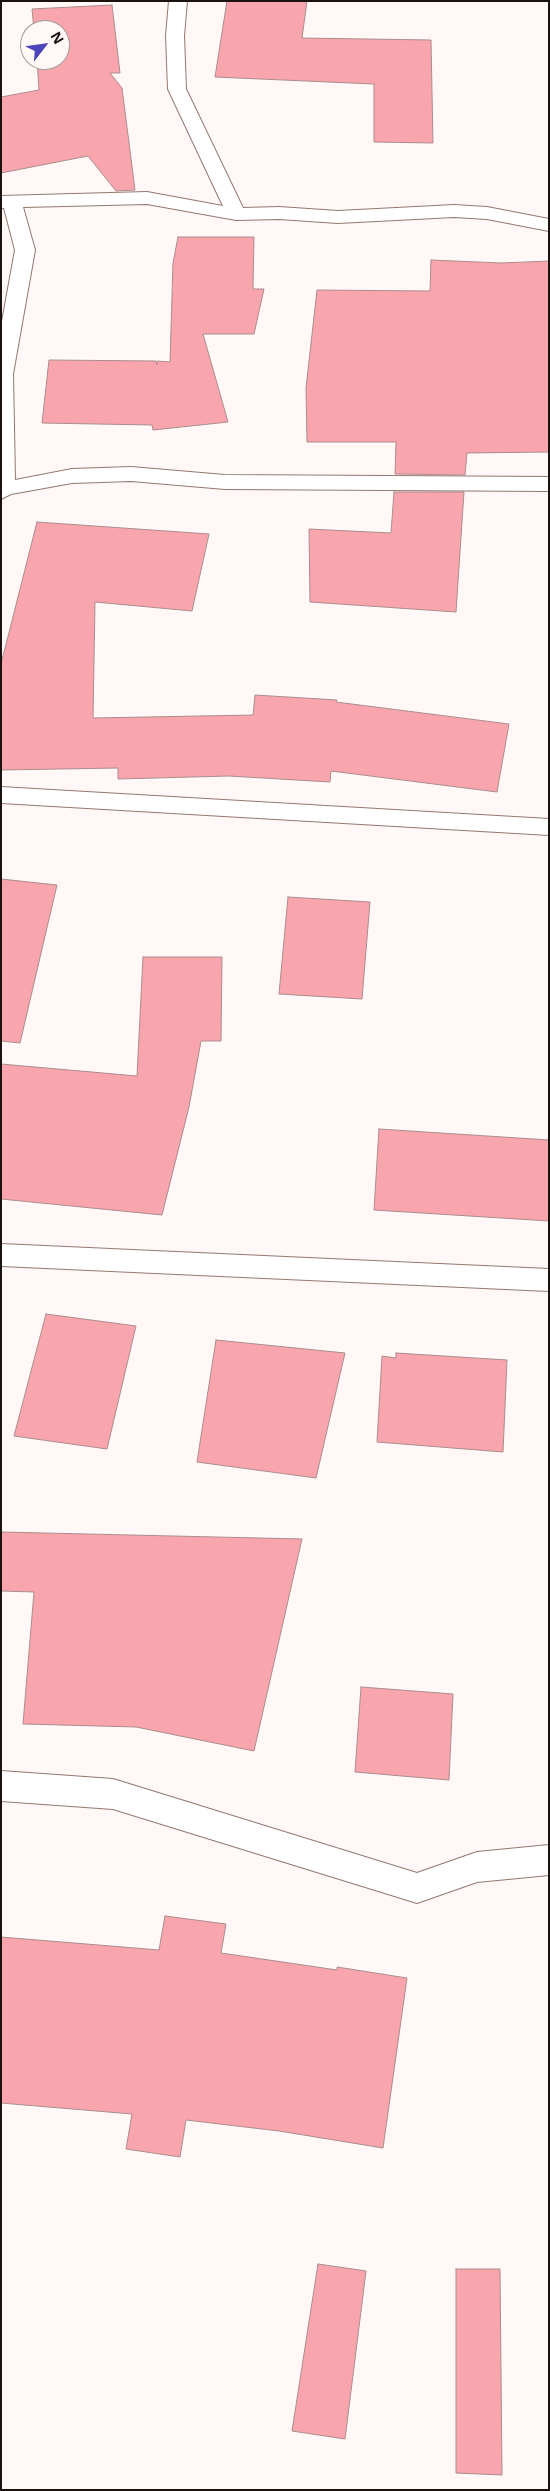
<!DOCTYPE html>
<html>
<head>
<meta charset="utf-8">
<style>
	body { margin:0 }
	#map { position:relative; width:550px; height:2491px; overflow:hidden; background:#fff8f6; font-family:"Open Sans",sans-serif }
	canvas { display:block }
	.frame { position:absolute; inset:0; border:2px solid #1b110e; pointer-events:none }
	.north { position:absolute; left:20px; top:20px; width:50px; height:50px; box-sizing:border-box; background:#fff8f6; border:1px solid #a49c99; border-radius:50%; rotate:60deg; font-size:14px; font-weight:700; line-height:20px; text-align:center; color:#1b110e }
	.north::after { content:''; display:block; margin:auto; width:18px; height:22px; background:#4b44bb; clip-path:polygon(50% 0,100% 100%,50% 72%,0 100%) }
</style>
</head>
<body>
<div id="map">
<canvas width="550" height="2491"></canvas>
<div class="frame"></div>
<div class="north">N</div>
</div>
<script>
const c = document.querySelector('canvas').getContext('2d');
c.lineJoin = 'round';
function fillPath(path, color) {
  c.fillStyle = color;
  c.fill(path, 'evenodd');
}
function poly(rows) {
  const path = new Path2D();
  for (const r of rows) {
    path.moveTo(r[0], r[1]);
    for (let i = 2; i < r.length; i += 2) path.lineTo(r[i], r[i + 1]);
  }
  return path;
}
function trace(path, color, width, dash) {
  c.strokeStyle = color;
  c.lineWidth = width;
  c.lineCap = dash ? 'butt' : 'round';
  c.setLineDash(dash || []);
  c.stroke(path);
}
const building = poly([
	[227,1,307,1,302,38,431,40,433,143,374,142,374,84,215,77,227,1],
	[112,5,120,73,110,73,122,88,135,190,116,191,88,156,1,173,1,97,39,90,37,60,60,60,60,30,34,30,32,9,112,5],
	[178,237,254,237,253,289,264,289,254,334,203,334,228,422,153,430,152,425,42,423,49,360,156,361,157,365,157,361,170,362,173,263,178,237],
	[431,260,501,263,549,261,549,452,467,453,465,475,395,474,396,442,307,442,306,388,317,290,430,291,431,260],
	[394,492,464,492,456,612,310,602,309,529,391,533,394,492],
	[37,522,209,534,192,611,95,602,93,718,253,715,255,695,337,700,336,702,509,724,497,792,331,771,330,782,229,776,118,779,118,768,1,770,1,664,37,522],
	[1,879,57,885,20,1043,1,1041,1,879],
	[288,897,370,902,362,999,279,994,288,897],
	[143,957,222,957,221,1041,201,1041,189,1107,162,1215,1,1199,1,1064,137,1076,143,957],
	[379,1129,549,1140,549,1221,374,1210,379,1129],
	[46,1314,136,1326,107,1449,14,1436,46,1314],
	[216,1340,345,1353,316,1478,197,1462,216,1340],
	[396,1353,507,1360,503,1452,377,1442,382,1356,396,1358,396,1353],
	[1,1532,302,1539,254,1751,136,1727,23,1724,34,1592,1,1591,1,1532],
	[361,1687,453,1694,449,1780,355,1772,361,1687],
	[165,1916,226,1924,221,1953,337,1970,337,1967,407,1978,383,2148,279,2131,186,2120,180,2157,126,2149,132,2114,1,2103,1,1937,159,1950,165,1916],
	[318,2264,366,2271,345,2439,292,2431,318,2264],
	[456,2269,500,2269,502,2475,456,2473,456,2269]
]);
const street = poly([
	[169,1,187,1,184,36,186,89,243,208,279,207,338,211,454,205,487,207,549,219,549,231,487,219,454,217,338,223,279,219,236,220,147,204,23,207,35,250,13,374,15,480,72,469,131,467,225,475,549,477,549,491,225,489,131,481,72,483,11,494,1,499,1,327,15,250,4,208,1,208,1,196,147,192,223,206,168,89,166,36,169,1],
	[1,787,549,819,549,835,1,803,1,787],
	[1,1244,549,1269,549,1291,1,1266,1,1244],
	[1,1771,113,1779,417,1873,477,1852,549,1845,549,1875,477,1882,417,1903,113,1809,1,1801,1,1771]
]);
fillPath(building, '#f9a5ad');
trace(building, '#ab8c8e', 1);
trace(street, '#94786f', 2);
fillPath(street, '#fff');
</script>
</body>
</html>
